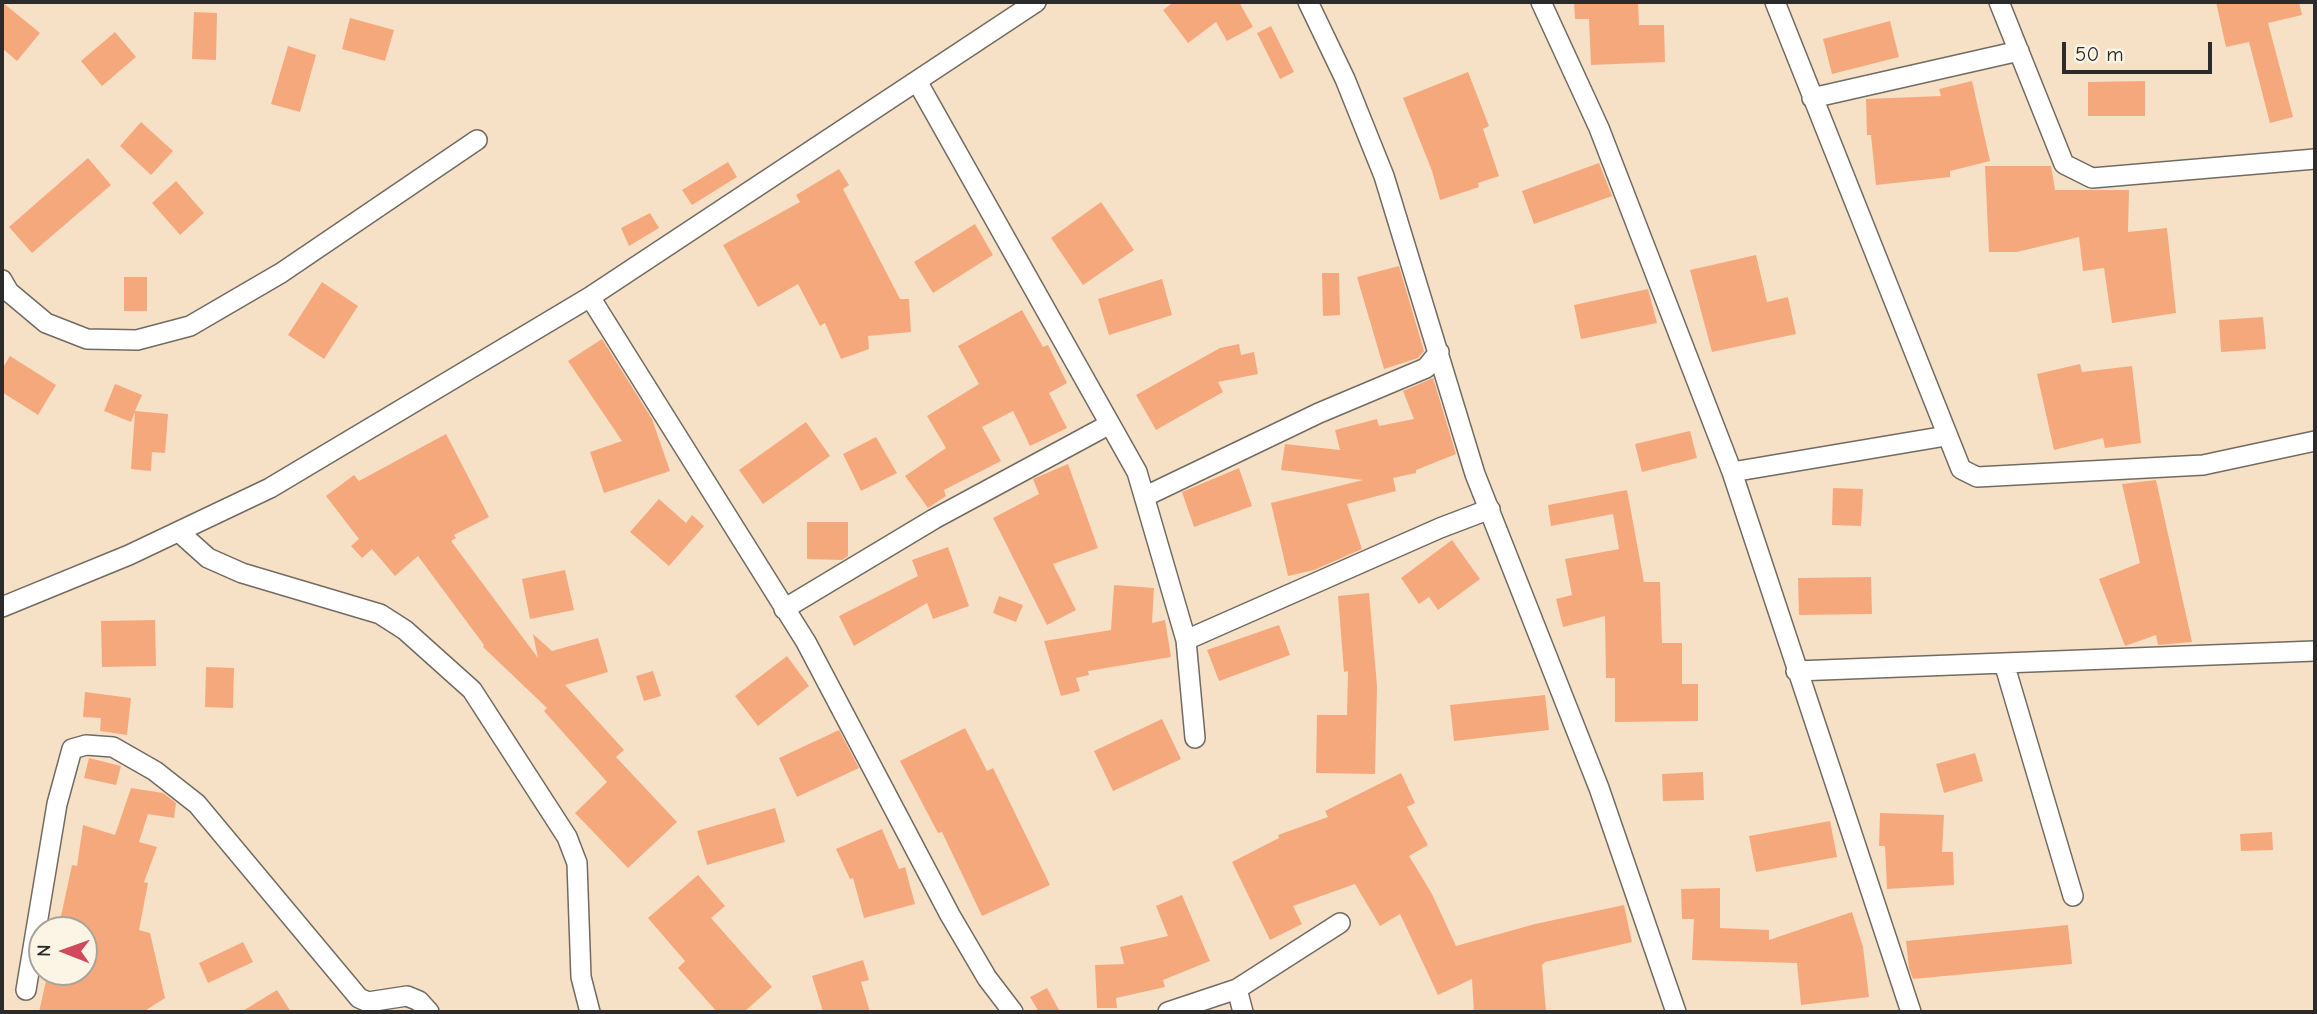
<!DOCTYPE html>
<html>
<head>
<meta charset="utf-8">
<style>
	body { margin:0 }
	#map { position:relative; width:2317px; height:1014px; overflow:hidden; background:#f6e1c6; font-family:"Comic Neue",sans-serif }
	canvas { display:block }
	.frame { position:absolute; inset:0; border:4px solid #2b2b2b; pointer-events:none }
	.north { position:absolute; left:28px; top:916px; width:70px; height:70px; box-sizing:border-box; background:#fcf5e5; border:2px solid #a8a49b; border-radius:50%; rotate:271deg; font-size:19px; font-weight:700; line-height:28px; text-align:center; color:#2b2b2b }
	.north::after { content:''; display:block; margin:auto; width:24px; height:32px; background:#d1495b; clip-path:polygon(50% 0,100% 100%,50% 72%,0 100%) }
	.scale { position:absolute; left:2062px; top:42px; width:150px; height:32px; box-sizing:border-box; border:4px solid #2b2b2b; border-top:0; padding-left:9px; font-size:21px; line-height:24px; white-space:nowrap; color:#2b2b2b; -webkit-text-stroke:5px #fcf5e5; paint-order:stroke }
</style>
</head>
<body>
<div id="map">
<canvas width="2317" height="1014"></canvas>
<div class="frame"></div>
<div class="north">N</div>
<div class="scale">50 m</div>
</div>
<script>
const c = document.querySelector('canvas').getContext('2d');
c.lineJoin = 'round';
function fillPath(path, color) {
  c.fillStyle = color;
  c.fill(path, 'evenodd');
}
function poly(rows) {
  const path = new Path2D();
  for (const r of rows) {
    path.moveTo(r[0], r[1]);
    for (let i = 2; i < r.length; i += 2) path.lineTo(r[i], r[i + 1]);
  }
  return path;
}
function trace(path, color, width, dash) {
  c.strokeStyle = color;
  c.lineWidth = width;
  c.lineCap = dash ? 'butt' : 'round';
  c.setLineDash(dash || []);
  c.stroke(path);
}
const building = poly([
	[2,2,40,33,17,61,2,48],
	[1174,2,1239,2,1253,27,1227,41,1216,22,1188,43,1163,10],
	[1574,2,1638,2,1639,25,1664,25,1665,62,1591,65,1589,19,1575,19],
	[2216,2,2299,2,2302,15,2268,23,2293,117,2270,123,2249,42,2226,47],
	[194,12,217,13,216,60,192,59],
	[350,18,394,30,385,61,342,49],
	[1890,21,1899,57,1832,74,1823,39],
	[1271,26,1294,72,1280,79,1257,33],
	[115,32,136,57,102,86,81,61],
	[288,46,316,55,300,112,271,104],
	[1468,72,1489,126,1483,129,1499,176,1478,183,1479,187,1440,200,1432,171,1403,98],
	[1972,81,1990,161,1950,171,1950,177,1876,185,1871,135,1867,135,1866,99,1941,96,1939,89],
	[2145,81,2145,116,2088,116,2088,82],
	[141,122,173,151,151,175,120,146],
	[88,158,111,185,32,253,9,227],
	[728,162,737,177,692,205,682,190],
	[1599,163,1612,196,1534,224,1522,191],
	[1985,166,2051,166,2055,190,2129,190,2128,232,2167,228,2176,313,2112,323,2104,268,2083,271,2079,237,2017,252,1989,252],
	[839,169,849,185,843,189,900,299,909,299,911,332,868,336,869,349,841,359,825,323,820,326,798,284,758,307,723,245,800,202,796,195],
	[176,181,204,213,180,235,152,203],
	[1101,202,1134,250,1083,285,1051,238],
	[650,213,659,228,629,246,621,228],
	[975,224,993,255,933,293,914,262],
	[1756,255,1767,302,1788,297,1796,334,1712,352,1690,270],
	[1399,266,1424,351,1418,358,1384,369,1357,277],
	[1322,273,1339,273,1340,315,1323,316],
	[124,277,147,277,147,311,124,311],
	[1162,279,1172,315,1109,335,1098,299],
	[322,282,358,306,324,359,288,335],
	[1648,289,1657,323,1581,339,1574,305],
	[1022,310,1043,347,1048,345,1067,383,1049,393,1067,428,1030,446,1013,411,982,427,1001,461,944,490,946,496,928,508,905,476,946,448,927,416,979,384,958,346],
	[2263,317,2266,349,2221,352,2219,320],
	[602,339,652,419,670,471,604,493,590,452,622,441,568,361],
	[1239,344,1241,355,1254,352,1258,374,1218,382,1223,392,1156,430,1136,395,1220,348],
	[10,356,56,385,38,415,2,392,2,369],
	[2080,364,2082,372,2132,366,2141,443,2105,448,2103,438,2054,450,2037,374],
	[1433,378,1456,454,1416,470,1416,473,1393,478,1396,491,1347,504,1362,549,1314,570,1288,576,1271,503,1363,480,1281,470,1285,444,1340,450,1335,430,1377,419,1379,426,1414,419,1403,391],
	[115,384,142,395,135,411,168,414,165,453,152,452,151,471,131,469,135,412,131,422,104,411],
	[806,422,830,456,763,504,739,470],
	[1690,431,1697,458,1642,472,1635,444],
	[446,434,489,517,454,535,456,538,451,541,538,658,533,634,552,651,598,638,608,672,565,685,624,750,616,757,677,822,628,868,575,813,607,782,544,711,547,708,483,647,484,645,418,556,395,576,372,549,362,558,351,546,359,539,326,496,354,475,359,481],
	[876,437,897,473,861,491,843,454],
	[1068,464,1098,548,1053,564,1076,610,1047,625,993,518,1039,494,1033,479],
	[1239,468,1252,506,1194,527,1182,492],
	[2156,480,2192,642,2158,645,2156,635,2125,646,2099,579,2140,563,2122,484],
	[1833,488,1863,489,1861,526,1832,525],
	[1627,490,1644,582,1660,582,1662,643,1682,643,1682,684,1698,684,1698,721,1615,722,1615,678,1606,678,1605,616,1563,627,1556,599,1572,595,1565,559,1619,549,1613,514,1551,526,1548,505],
	[659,499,686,523,692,515,704,526,669,566,630,532],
	[807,522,848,522,848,556,842,560,807,559],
	[1452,540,1480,579,1438,610,1429,597,1419,604,1401,578],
	[948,547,969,606,933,619,927,603,854,646,839,616,918,576,912,560],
	[565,570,574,610,530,619,522,579],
	[1871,577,1872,614,1799,615,1798,578],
	[1114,585,1154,588,1152,623,1165,620,1171,657,1088,671,1089,675,1076,678,1080,691,1061,696,1044,641,1111,630],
	[1369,593,1377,686,1375,774,1316,773,1317,715,1347,715,1348,671,1344,672,1338,596],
	[999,596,1023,605,1016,622,993,613],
	[155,620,156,666,102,667,101,621],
	[1279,625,1290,655,1219,681,1207,650],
	[787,656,809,686,758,726,735,696],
	[206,667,234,668,233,708,205,707],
	[653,671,661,696,644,701,636,676],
	[85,692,131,698,127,735,100,731,101,718,83,717],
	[1545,695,1549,730,1454,741,1450,705],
	[1162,719,1181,759,1113,791,1094,751],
	[965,728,987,771,993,768,1050,885,982,916,942,832,938,833,900,761],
	[839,730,859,768,797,797,779,758],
	[1975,753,1983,781,1944,793,1936,764],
	[89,758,121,766,116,785,84,778],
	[1703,772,1704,800,1663,801,1662,774],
	[1401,773,1415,803,1407,807,1428,845,1409,856,1432,894,1456,946,1535,924,1624,905,1632,942,1545,962,1542,965,1546,1012,1474,1012,1472,979,1438,995,1400,914,1380,926,1355,884,1293,906,1302,924,1270,940,1232,862,1279,838,1278,835,1328,817,1325,811],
	[131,788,163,793,176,803,174,818,148,814,139,842,157,847,144,882,148,883,139,930,150,933,165,998,143,1012,39,1012,48,972,84,972,84,930,58,930,72,865,77,866,83,825,115,835],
	[775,808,785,842,707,865,697,831],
	[1880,813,1944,815,1942,852,1953,852,1954,885,1887,889,1885,846,1879,846],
	[1830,821,1837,857,1756,872,1749,836],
	[882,829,899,869,905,867,915,904,864,918,853,878,850,879,836,849],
	[2272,832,2273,850,2241,851,2240,834],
	[698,875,725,906,711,918,772,987,744,1012,717,1012,678,968,685,961,648,918],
	[1720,888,1720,928,1769,930,1769,940,1852,912,1863,947,1869,997,1801,1005,1797,963,1692,960,1694,919,1682,919,1681,889],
	[1182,895,1210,961,1163,980,1165,987,1116,998,1117,1008,1097,1008,1095,965,1124,964,1120,947,1168,936,1156,906],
	[2068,925,2072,964,1913,979,1909,968,1906,941],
	[243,942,253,962,208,983,199,963],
	[863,960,869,980,861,982,870,1012,823,1012,812,976],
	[1047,988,1059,1010,1060,1012,1039,1012,1030,997],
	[277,990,291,1012,241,1012]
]);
const minor = poly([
	[1308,2,1345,79,1384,176,1475,474,1599,788,1676,1012],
	[1541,2,1599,128,1732,472,1911,1012],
	[1775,2,1961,469,1977,477,2203,465,2315,441],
	[1999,2,2064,164,2092,178,2315,159],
	[918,83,1137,472,1186,640,1195,738],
	[1812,98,2019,51],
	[2,280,9,292,46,323,87,339,137,340,190,326,281,273,477,140],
	[590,297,806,642,950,915,987,978,1013,1012],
	[1732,472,1946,436],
	[1146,496,1319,413,1426,368,1439,352],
	[179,532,208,558,242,573,380,614,405,630,472,690,567,837,577,863,581,977,590,1012],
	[2,607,129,555,270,488,590,297,1036,2],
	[784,609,934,519,1110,424],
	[1186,640,1440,528,1490,509],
	[2004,663,2073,896],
	[1796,671,2315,651],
	[1237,989,1243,1012],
	[26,990,57,804,72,749,86,745,113,747,155,771,197,804,359,998,368,1002,407,996,419,1001,429,1012],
	[1168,1012,1237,989,1340,923]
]);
fillPath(building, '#f6a87d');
trace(minor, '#726b61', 22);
trace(minor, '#fff', 19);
</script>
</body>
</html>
